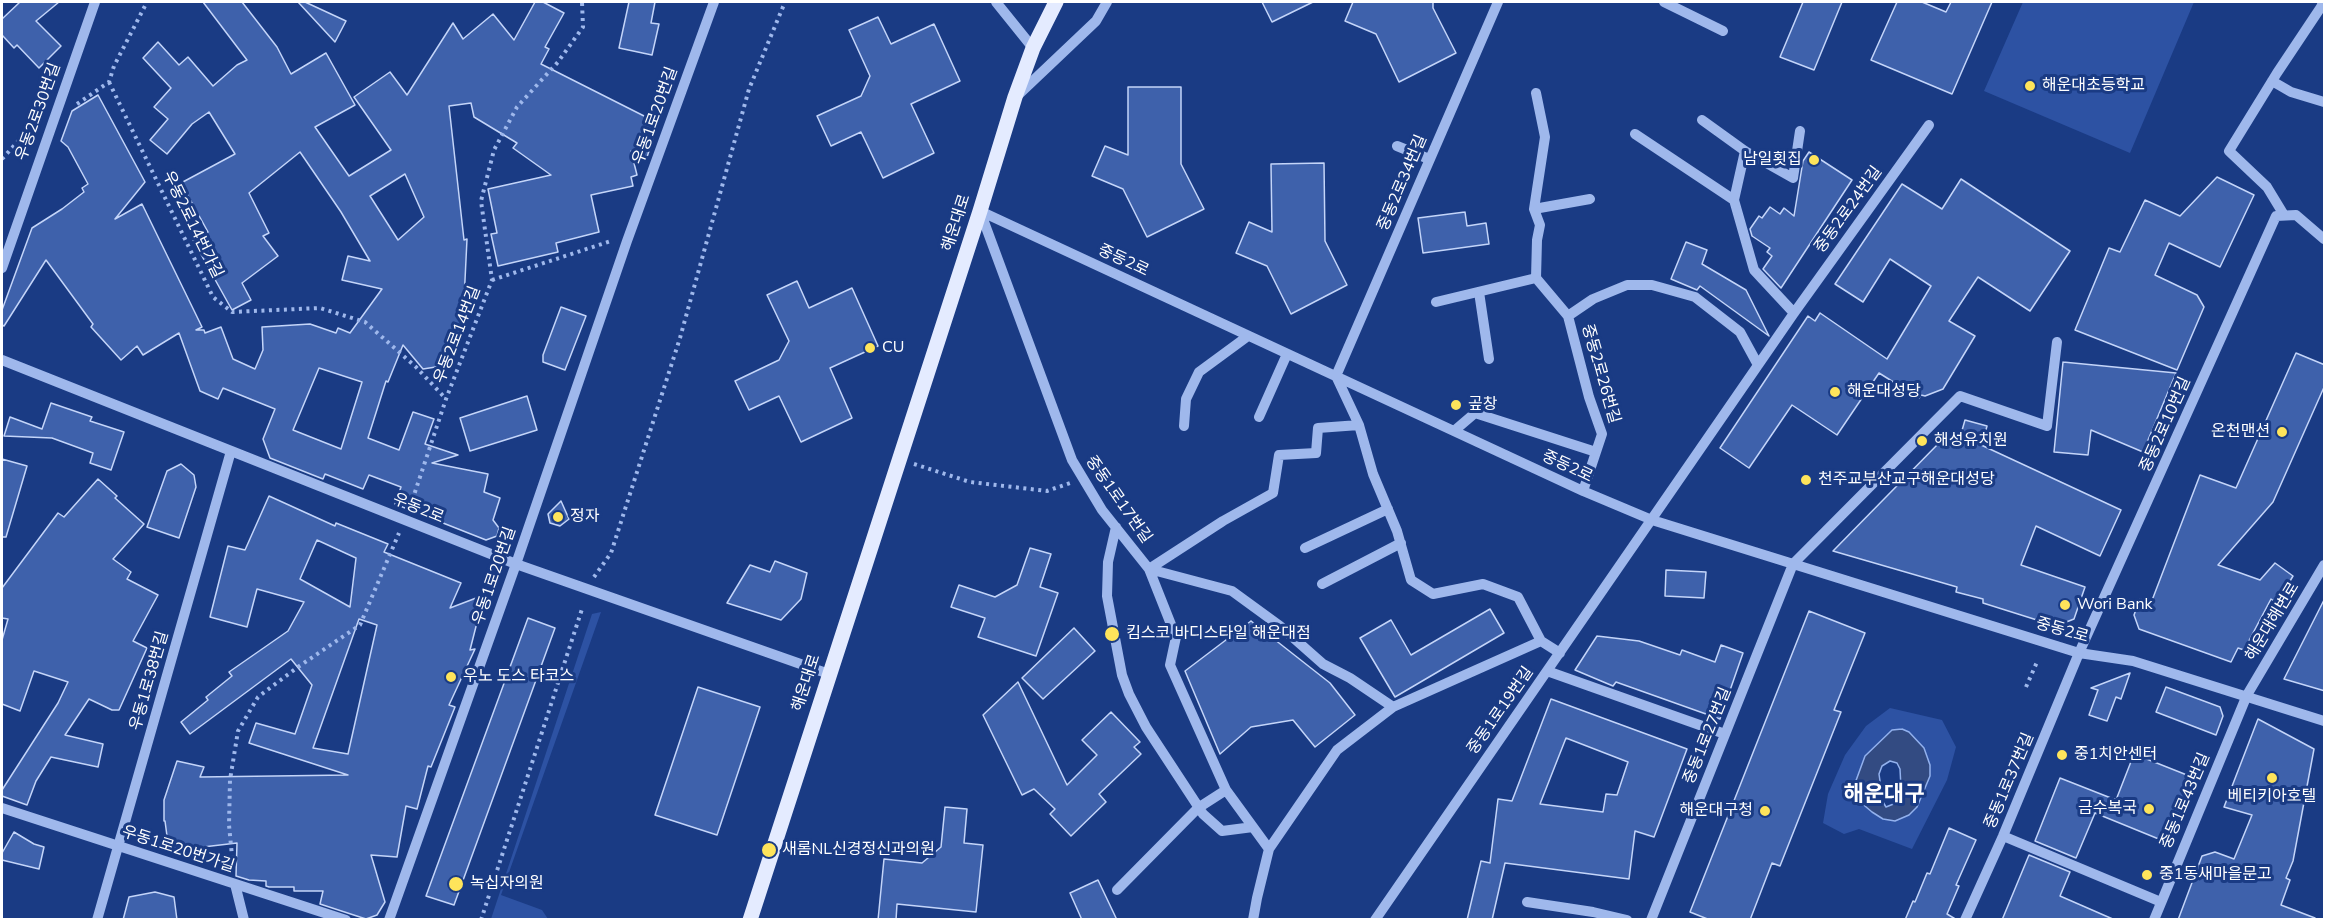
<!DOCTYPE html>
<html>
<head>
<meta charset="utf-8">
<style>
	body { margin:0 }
	#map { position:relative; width:2326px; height:921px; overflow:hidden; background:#1a3b84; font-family:"Nunito Sans",sans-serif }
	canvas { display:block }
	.frame { position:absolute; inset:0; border:3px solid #fff; pointer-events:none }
</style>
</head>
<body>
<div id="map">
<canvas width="2326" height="921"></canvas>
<div class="frame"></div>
</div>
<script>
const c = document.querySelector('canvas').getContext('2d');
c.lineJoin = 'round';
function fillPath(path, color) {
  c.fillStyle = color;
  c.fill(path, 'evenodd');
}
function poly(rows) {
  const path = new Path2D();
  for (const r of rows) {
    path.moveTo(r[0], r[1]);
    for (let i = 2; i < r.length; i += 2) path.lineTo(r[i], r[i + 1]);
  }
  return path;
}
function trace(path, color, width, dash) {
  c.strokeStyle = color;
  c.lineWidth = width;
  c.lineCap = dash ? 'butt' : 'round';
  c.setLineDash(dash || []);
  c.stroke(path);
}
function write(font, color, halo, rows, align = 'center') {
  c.font = font + ' "Nunito Sans","Noto Sans KR",sans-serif';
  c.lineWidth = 6;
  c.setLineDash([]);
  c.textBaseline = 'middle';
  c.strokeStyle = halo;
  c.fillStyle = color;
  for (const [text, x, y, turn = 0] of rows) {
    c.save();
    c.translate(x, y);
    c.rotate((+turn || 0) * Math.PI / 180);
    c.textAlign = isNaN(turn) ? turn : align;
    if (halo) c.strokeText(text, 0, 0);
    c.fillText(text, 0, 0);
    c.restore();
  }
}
const green = poly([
	[2023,2,2194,2,2130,153,1984,91],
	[601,612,501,895,542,910,548,919,491,919,592,614],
	[1890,708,1942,720,1956,747,1947,780,1912,849,1859,829,1844,834,1823,823,1828,794,1845,755,1866,726],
	[1909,732,1924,748,1930,765,1917,807,1872,812,1854,786,1865,756,1887,734]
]);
const water = poly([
	[1902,729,1909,732,1924,748,1930,765,1930,776,1917,807,1909,815,1895,821,1883,819,1872,812,1859,801,1854,786,1865,756,1892,730,1902,729],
	[1890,761,1897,763,1900,769,1901,788,1896,803,1886,807,1883,802,1879,774,1882,766,1890,761]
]);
const building = poly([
	[20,2,59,2,36,21,61,46,39,68,17,45,14,48,2,35,2,19,20,2],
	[203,2,242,2,277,47,291,74,326,53,355,105,315,127,349,176,391,150,354,97,390,72,407,95,453,23,463,39,493,14,514,40,535,2,543,2,564,13,545,47,549,49,541,64,648,118,646,123,657,127,647,157,631,151,637,175,631,177,633,186,591,195,599,232,556,243,558,252,498,266,491,234,497,233,488,189,551,175,513,148,517,143,474,117,471,103,449,106,464,240,467,239,463,321,459,345,442,366,423,369,403,345,388,382,386,381,368,438,399,450,413,412,434,419,425,444,458,455,432,463,488,474,484,492,500,498,493,520,499,528,497,536,486,540,395,504,401,487,369,475,363,489,325,474,323,479,270,458,263,439,275,409,223,388,218,399,200,391,179,333,143,355,137,346,121,360,91,327,93,324,46,260,4,326,2,325,2,310,32,228,62,209,84,192,82,188,88,184,68,147,61,141,72,111,98,95,145,182,115,219,142,204,202,327,196,330,204,330,205,333,221,327,233,359,255,369,263,350,262,327,310,324,336,333,338,328,350,333,382,289,342,280,348,256,370,261,341,212,300,152,249,193,269,233,263,236,278,256,242,283,251,300,232,310,193,240,208,232,181,183,235,154,209,112,192,124,167,154,150,140,168,119,154,107,171,88,143,58,158,42,179,65,188,57,213,86,237,65,247,60,203,2],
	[405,174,424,217,398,240,370,196,405,174],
	[319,368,362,382,341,449,293,430,319,368],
	[298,2,305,2,346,21,335,42,298,2],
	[629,2,655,2,651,23,659,24,652,55,619,48,629,2],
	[1262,2,1313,2,1272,22,1262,2],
	[1353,2,1433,2,1433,8,1456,53,1399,82,1376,34,1345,21,1353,2],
	[1803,2,1842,2,1814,70,1780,57,1803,2],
	[1897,2,1922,2,1946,12,1951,2,1992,2,1952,94,1871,60,1897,2],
	[878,17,891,44,934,24,960,81,911,104,934,153,883,178,861,132,831,146,817,116,861,96,870,76,849,30,878,17],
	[1128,87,1181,87,1181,164,1204,209,1147,237,1123,189,1092,176,1105,146,1128,155,1128,87],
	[1809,152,1852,180,1781,288,1763,269,1772,256,1767,252,1770,248,1752,236,1750,229,1759,216,1762,218,1770,207,1780,214,1784,208,1794,216,1803,161,1809,152],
	[1324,163,1325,241,1347,285,1291,314,1267,266,1236,253,1249,222,1272,232,1271,164,1324,163],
	[2217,177,2254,195,2220,267,2169,243,2155,275,2197,295,2204,307,2177,370,2075,330,2109,248,2120,252,2145,200,2180,216,2217,177],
	[1961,179,2070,251,2030,311,1978,277,1949,321,1975,336,1943,389,1925,396,1921,395,1919,398,1879,373,1837,435,1792,405,1749,468,1720,448,1808,316,1815,321,1820,313,1887,359,1931,286,1890,259,1863,302,1835,284,1902,184,1942,209,1961,179],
	[1465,212,1467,226,1486,223,1489,244,1423,253,1418,218,1465,212],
	[1686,242,1707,250,1702,264,1746,290,1769,336,1700,286,1697,290,1671,279,1686,242],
	[797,281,809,308,852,288,878,346,830,368,852,418,801,442,779,396,749,410,735,381,779,360,789,341,767,295,797,281],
	[561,307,586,316,565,370,543,362,543,355,561,307],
	[2296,353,2325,365,2325,385,2273,502,2218,565,2260,580,2275,563,2293,576,2277,603,2271,599,2244,650,2238,648,2231,662,2139,629,2134,615,2140,599,2151,603,2200,475,2236,488,2296,353],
	[2063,362,2176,373,2143,452,2091,430,2088,455,2054,452,2063,362],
	[527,396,537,430,470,451,460,418,527,396],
	[51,403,92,417,90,421,124,432,111,470,90,463,93,453,52,438,4,436,10,417,42,429,51,403],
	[1965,420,1987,426,1982,445,1979,444,2121,510,2100,556,2036,526,2021,565,2085,587,2074,619,2056,626,1983,603,1983,599,1956,592,1957,587,1833,551,1939,443,1957,448,1965,420],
	[2,459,27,466,6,537,2,537,2,459],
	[181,464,194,475,196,487,179,538,147,527,167,471,181,464],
	[98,479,117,496,115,498,144,524,113,559,131,572,127,579,158,595,133,641,147,648,119,710,112,710,89,699,65,735,103,744,98,767,51,757,36,781,27,805,2,796,2,790,58,703,68,682,34,671,20,711,2,704,2,640,8,619,2,618,2,588,58,513,64,517,98,479],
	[269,496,335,526,336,523,388,544,384,552,461,583,450,608,484,595,470,650,475,649,449,705,455,707,431,767,428,766,417,809,406,806,397,857,371,855,385,902,377,915,366,919,320,904,323,891,294,891,294,887,269,887,266,886,266,881,249,880,236,876,237,843,169,851,165,821,164,821,164,800,177,761,204,767,200,777,348,775,249,743,256,723,295,734,312,685,291,659,190,734,181,722,208,700,206,697,232,676,229,672,288,631,304,602,257,589,247,627,210,617,228,546,245,550,269,496],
	[317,540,356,558,350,607,300,579,317,540],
	[359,619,377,625,348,754,313,748,359,619],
	[561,501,569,519,560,526,550,523,548,514,561,501],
	[1030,548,1051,554,1040,587,1058,593,1036,656,978,637,985,618,951,607,959,585,995,597,1017,585,1030,548],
	[775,561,807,573,801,599,781,620,727,603,750,565,770,572,775,561],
	[1666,570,1706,572,1704,598,1665,596,1666,570],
	[2325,598,2325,691,2284,679,2325,598],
	[1490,609,1504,633,1395,697,1360,638,1391,620,1411,655,1490,609],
	[1809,611,1865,633,1834,710,1841,712,1780,866,1772,863,1750,920,1710,920,1690,912,1809,611],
	[528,618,555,628,454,905,426,896,528,618],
	[1251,621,1330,683,1355,715,1315,747,1293,720,1251,727,1220,754,1185,671,1251,621],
	[1074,628,1095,651,1043,699,1022,678,1074,628],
	[1597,636,1639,641,1680,655,1682,650,1715,662,1721,645,1743,653,1720,719,1616,682,1613,686,1575,670,1597,636],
	[2130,673,2121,699,2116,697,2107,721,2089,715,2098,690,2091,688,2130,673],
	[1018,682,1067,785,1097,755,1082,740,1111,712,1140,742,1134,747,1141,754,1099,794,1106,802,1071,836,1050,814,1055,809,1034,789,1022,795,983,715,1018,682],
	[698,687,760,707,717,835,655,815,698,687],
	[2166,687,2220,707,2223,716,2216,735,2156,712,2166,687],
	[1551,699,1687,749,1654,837,1635,831,1629,879,1505,863,1492,920,1467,920,1481,861,1490,863,1498,799,1512,801,1551,699],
	[1566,738,1628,762,1617,795,1606,794,1603,812,1540,804,1566,738],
	[2258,719,2314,749,2293,861,2286,878,2290,880,2281,905,2315,918,2315,920,2178,920,2202,856,2215,852,2234,859,2252,815,2224,807,2258,719],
	[2134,754,2197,779,2171,844,2095,813,2076,858,2035,841,2060,778,2116,800,2134,754],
	[945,807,967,809,964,843,983,845,976,912,897,904,896,920,878,920,884,859,922,863,941,847,945,807],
	[1949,828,1976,840,1956,885,1959,886,1947,914,1957,920,1905,920,1913,901,1915,902,1927,873,1930,874,1949,828],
	[14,832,34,844,44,847,39,869,2,860,2,853,14,832],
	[2029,855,2070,872,2060,896,2115,920,2002,920,2029,855],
	[1098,880,1117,920,1082,920,1070,893,1098,880],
	[155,892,174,897,177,920,123,920,129,897,155,892]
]);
const path = poly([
	[109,82,213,297,232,312,320,308,365,322,416,367,446,399],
	[77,104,109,82,114,66,147,2],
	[2,159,22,137,32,132],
	[492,280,611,241],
	[914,464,970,482,1047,491,1070,483],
	[410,507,446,399,492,280,481,201,494,150,517,107,558,62,583,27,582,2],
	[594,577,611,553,680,338,749,89,785,2],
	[2026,687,2037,662],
	[233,866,229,825,230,780,238,731,258,697,298,667,360,625,399,533],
	[481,920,582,609]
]);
const minor = poly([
	[996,2,1033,48],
	[1664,2,1723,31],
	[2272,81,2291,92,2324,102],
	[1536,93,1545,137,1534,209,1540,225,1537,240,1536,278,1568,316,1589,397,1602,434,1583,491],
	[1018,95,1096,21,1107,2],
	[1702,120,1745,151,1793,178,1800,131],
	[1635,134,1734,200,1754,270,1794,313],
	[1397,146,1429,159],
	[1734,200,1745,151],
	[1534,209,1590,199],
	[980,211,1583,491,1652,520,2079,653,2133,661,2324,721],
	[980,211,1072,460,1102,510,1149,569,1232,591,1280,626,1323,664,1350,678,1393,707],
	[2284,215,2267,187,2229,151,2277,73,2321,7,2323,2],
	[2,268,95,2],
	[1479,292,1489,359],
	[1436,302,1536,278],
	[1568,316,1593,299,1627,285,1652,285,1695,297,1740,332,1758,365],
	[2,360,516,564,829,674],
	[1259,417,1287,354],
	[1359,425,1373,474,1397,531,1411,580,1433,594,1483,584,1518,597,1541,641],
	[1184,426,1186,399,1199,372,1248,336],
	[1454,431,1475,413,1596,452],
	[1116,527,1108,562,1107,596,1122,675,1129,694,1146,727,1203,814,1222,831,1253,827],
	[1305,548,1388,509],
	[1322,584,1401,543],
	[1547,671,1725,734],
	[2,808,346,920],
	[2003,836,2161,902],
	[1269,849,1226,790,1170,665,1176,637,1149,569,1223,521,1273,493,1279,455,1316,453,1318,428,1359,425,1336,376,1498,2],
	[235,884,244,920],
	[1117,890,1198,808,1226,790],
	[1527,902,1593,912,1627,920],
	[97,920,231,451],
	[389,920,516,564,627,241,714,2],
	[1253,920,1257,898,1269,849,1337,750,1393,707,1541,641,1560,653],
	[1375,920,1794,313,1929,125],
	[1651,920,1793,564,1960,396,2047,426,2057,342],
	[1965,920,2003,836,2079,653,2276,216,2296,215,2324,239],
	[2154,920,2247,695,2324,565]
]);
const major = poly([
	[750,920,980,211,1015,97,1033,48,1056,2]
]);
const markers = [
	[2030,86,6,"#fee45b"],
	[1814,160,6,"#fee45b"],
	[870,348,6,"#fee45b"],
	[1835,392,6,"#fee45b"],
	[1456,405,6,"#fee45b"],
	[2282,432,6,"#fee45b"],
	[1922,441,6,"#fee45b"],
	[1806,480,6,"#fee45b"],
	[558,517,6,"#fee45b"],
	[2065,605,6,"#fee45b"],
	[1112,634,8,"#fee45b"],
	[451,677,6,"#fee45b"],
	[2062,755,6,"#fee45b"],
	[2272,778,6,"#fee45b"],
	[2149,809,6,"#fee45b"],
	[1765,811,6,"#fee45b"],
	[769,850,8,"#fee45b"],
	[2147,875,6,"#fee45b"],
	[456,884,8,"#fee45b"]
];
const poiNames = [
	["해운대초등학교",2042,86],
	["남일횟집",1802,160,"right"],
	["CU",882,348],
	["해운대성당",1847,392],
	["곺창",1468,405],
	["온천맨션",2270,432,"right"],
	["해성유치원",1934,441],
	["천주교부산교구해운대성당",1818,480],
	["정자",570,517],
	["Wori Bank",2077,605],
	["킴스코 바디스타일 해운대점",1126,634],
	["우노 도스 타코스",463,677],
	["중1치안센터",2074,755],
	["베티키아호텔",2272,797,"center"],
	["금수복국",2137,809,"right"],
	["해운대구청",1753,811,"right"],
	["새롬NL신경정신과의원",782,850],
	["중1동새마을문고",2159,875],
	["녹십자의원",470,884]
];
const streetNames = [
	["우동2로30번길",39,112,-70],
	["우동1로20번길",656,116,-70],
	["중동2로34번길",1403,183,-67],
	["중동2로24번길",1849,210,-54],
	["해운대로",957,223,-72],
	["우동2로14번가길",192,225,64],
	["중동2로",1123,261,25],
	["우동2로14번길",458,335,-69],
	["중동2로26번길",1600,374,74],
	["중동2로10번길",2166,425,-66],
	["중동2로",1567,467,25],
	["중동1로17번길",1118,500,55],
	["우동2로",418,509,22],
	["우동1로20번길",495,576,-71],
	["해운대해변로",2273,622,-59],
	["중동2로",2062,631,16],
	["우동1로38번길",150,681,-74],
	["해운대로",807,683,-72],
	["중동1로19번길",1501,711,-55],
	["중동1로27번길",1708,736,-68],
	["중동1로37번길",2010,781,-67],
	["중동1로43번길",2186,801,-67],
	["우동1로20번가길",178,850,18]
];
const districtNames = [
	["해운대구",1884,796]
];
fillPath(green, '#2d52a3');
fillPath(water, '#334b82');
trace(water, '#92b1ee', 1.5);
fillPath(building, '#3e61ab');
trace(building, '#c4d5f9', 1.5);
trace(path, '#9fb8ec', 4, [3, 4.5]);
trace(minor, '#9fb8ec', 10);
trace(major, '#e4ebff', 15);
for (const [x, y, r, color] of markers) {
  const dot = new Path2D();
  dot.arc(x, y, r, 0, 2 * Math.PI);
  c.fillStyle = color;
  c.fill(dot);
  trace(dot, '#1a3b84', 2);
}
write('16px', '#fff', '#1a3b84', poiNames, 'left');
write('16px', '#fff', '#1a3b84', streetNames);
write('bold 22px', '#fff', '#1a3b84', districtNames);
</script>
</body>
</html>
